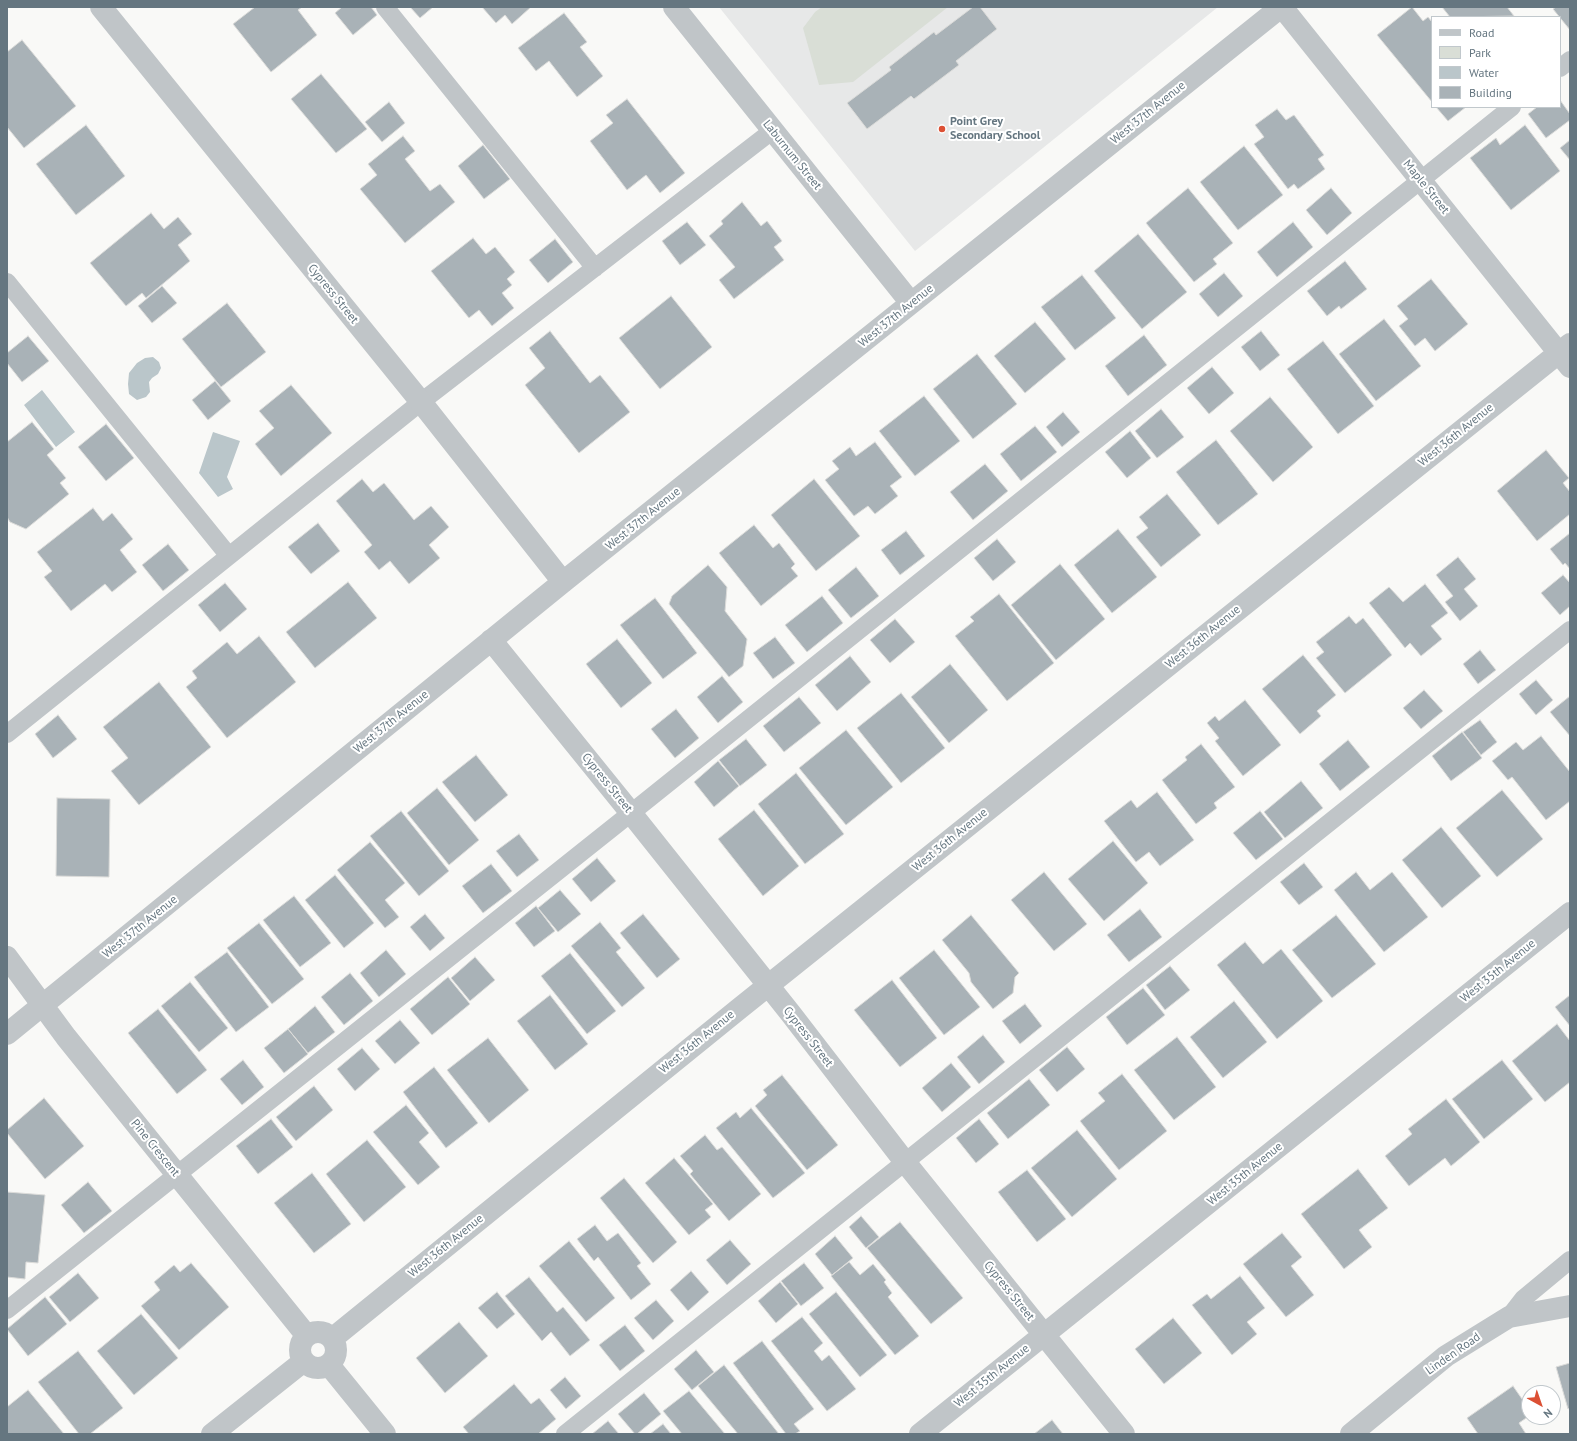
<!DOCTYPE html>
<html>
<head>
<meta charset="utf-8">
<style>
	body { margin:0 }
	#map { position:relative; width:1577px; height:1441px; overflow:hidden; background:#f9f9f7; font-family:"PT Sans",sans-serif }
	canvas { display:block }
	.frame { position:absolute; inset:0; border:8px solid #657680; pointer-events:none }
	.legend { position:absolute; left:1431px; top:16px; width:130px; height:92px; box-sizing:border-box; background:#fff; border:1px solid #c1c8cc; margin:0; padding:5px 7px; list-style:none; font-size:12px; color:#657680 }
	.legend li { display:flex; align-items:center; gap:8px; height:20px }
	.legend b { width:20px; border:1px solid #c1c8cc }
	.north { position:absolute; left:1521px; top:1385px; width:40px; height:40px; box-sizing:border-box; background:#fff; border:1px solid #c1c8cc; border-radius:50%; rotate:140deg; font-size:11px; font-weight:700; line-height:16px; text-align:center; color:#657680 }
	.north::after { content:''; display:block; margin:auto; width:14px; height:18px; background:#dc5034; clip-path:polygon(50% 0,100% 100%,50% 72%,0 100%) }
</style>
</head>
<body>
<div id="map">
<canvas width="1577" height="1441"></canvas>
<div class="frame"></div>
<ul class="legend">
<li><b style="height:5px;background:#c0c5c8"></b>Road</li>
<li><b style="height:11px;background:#d9ded6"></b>Park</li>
<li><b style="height:11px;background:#bac6ca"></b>Water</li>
<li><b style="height:11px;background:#a9b2b7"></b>Building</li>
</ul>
<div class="north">N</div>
</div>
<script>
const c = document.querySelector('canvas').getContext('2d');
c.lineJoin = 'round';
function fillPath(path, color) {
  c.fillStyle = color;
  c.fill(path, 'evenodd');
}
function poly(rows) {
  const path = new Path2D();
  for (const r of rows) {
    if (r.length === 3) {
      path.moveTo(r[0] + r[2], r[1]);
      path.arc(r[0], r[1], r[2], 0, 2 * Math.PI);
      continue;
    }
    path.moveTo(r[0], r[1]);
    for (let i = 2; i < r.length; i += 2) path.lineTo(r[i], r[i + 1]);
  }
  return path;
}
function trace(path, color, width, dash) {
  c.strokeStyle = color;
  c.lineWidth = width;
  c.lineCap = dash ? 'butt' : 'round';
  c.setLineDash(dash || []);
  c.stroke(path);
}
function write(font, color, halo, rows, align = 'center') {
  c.font = font + ' "PT Sans",sans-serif';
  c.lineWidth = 4;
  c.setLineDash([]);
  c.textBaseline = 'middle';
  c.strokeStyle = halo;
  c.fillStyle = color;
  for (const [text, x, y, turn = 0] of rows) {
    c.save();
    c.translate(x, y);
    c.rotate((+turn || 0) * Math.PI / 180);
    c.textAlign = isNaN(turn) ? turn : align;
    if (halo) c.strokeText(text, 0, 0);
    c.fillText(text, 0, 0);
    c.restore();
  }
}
const built = poly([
	[719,7,1218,7,915,251]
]);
const green = poly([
	[822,7,948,7,853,82,819,85,803,28,815,12]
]);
const water = poly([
	[153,357,159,362,161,368,158,374,152,378,149,382,150,392,146,397,137,400,129,394,128,384,129,373,137,363,145,358],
	[42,390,75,432,56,447,24,405],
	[213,432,240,441,227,477,233,489,218,497,199,473]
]);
const building = poly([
	[255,7,302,7,298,10,317,35,271,72,233,24,255,7],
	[342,7,371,7,377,15,353,35,335,13,342,7],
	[410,7,433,7,420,18,410,7],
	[482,7,531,7,512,24,505,15,496,23,482,7],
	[973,7,980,7,997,29,956,61,959,65,914,99,911,96,867,129,847,103,891,70,889,67,934,32,936,35,973,7],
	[1412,7,1423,21,1428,17,1432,22,1432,102,1377,35,1412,7],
	[1442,7,1507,7,1514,16,1450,17,1442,7],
	[1556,7,1570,7,1570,30,1553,9,1556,7],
	[564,13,587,42,580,47,603,76,577,97,549,61,536,71,518,48,564,13],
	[22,40,76,106,24,148,7,127,7,52,22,40],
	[321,74,367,129,336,153,291,99,321,74],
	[627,99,685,173,660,193,646,175,627,190,590,141,613,123,606,115,627,99],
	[1560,100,1570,114,1570,120,1546,138,1528,114,1537,107,1560,107,1560,100],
	[389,102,405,123,382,142,365,122,389,102],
	[1436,107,1466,107,1448,121,1436,107],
	[1277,109,1286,120,1294,115,1324,155,1318,159,1325,169,1298,189,1294,184,1288,189,1254,144,1264,137,1255,125,1277,109],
	[86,125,125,176,76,215,36,164,86,125],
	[1525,125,1560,171,1511,210,1470,158,1496,138,1500,145,1525,125],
	[403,136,415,151,405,159,430,191,440,184,455,202,405,243,360,189,377,175,368,164,403,136],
	[1570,140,1570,160,1560,148,1570,140],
	[483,145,510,179,484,199,458,166,483,145],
	[1244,146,1283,195,1238,230,1200,182,1244,146],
	[1188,188,1233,243,1213,259,1217,264,1194,282,1146,223,1188,188],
	[1331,188,1352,213,1327,235,1306,210,1331,188],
	[742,202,761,226,767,221,782,241,774,247,784,260,734,299,719,280,735,267,709,236,723,224,721,221,742,202],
	[151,213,164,229,178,217,192,234,178,245,190,261,146,298,142,293,126,306,90,263,151,213],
	[687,222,706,245,680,265,662,241,687,222],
	[1293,222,1313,247,1277,277,1257,252,1293,222],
	[1138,234,1187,292,1142,329,1094,271,1138,234],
	[473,238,486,254,495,247,515,272,507,279,512,285,502,293,514,308,492,326,479,310,469,318,431,271,473,238],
	[555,239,573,262,548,283,529,260,555,239],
	[1345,261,1367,289,1341,309,1339,306,1327,316,1307,291,1345,261],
	[1224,273,1243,296,1218,317,1199,294,1224,273],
	[1082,275,1116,318,1075,350,1041,307,1082,275],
	[1431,279,1468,324,1435,351,1425,338,1415,346,1399,326,1408,319,1397,306,1431,279],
	[162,286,177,303,152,323,138,306,162,286],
	[671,296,712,347,660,389,619,338,671,296],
	[227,303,266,352,221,387,182,339,227,303],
	[1384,319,1421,366,1376,401,1339,354,1384,319],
	[1035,322,1066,359,1025,393,994,356,1035,322],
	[550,331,590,383,600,375,630,412,579,453,525,385,545,368,529,348,550,331],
	[1261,331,1280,355,1260,371,1241,347,1261,331],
	[1144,335,1167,365,1128,396,1105,366,1144,335],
	[28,336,49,361,22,382,7,363,7,353,28,336],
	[1323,341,1374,406,1338,434,1287,369,1323,341],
	[977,354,1017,404,973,439,933,389,977,354],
	[1212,367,1234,393,1209,414,1187,388,1212,367],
	[215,381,231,401,208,420,192,400,215,381],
	[291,385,332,433,281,476,255,444,274,428,259,411,291,385],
	[924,396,960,441,915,476,879,431,924,396],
	[1270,397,1313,447,1273,482,1230,431,1270,397],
	[1161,409,1184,437,1157,458,1135,431,1161,409],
	[1063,412,1080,432,1062,447,1046,427,1063,412],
	[32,422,54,449,47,455,66,478,60,483,69,494,26,529,10,522,7,517,7,442,32,422],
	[106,424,134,458,106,481,78,447,106,424],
	[1035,426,1057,452,1021,481,1000,454,1035,426],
	[1130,431,1151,458,1127,478,1105,452,1130,431],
	[1216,440,1258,494,1218,525,1176,472,1216,440],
	[875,442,902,477,890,486,898,496,875,514,868,506,854,516,825,480,839,469,832,461,850,447,856,456,875,442],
	[1546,450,1569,478,1563,483,1570,492,1570,514,1537,541,1497,491,1546,450],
	[985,464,1008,491,973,520,950,492,985,464],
	[362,479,373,492,384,483,414,520,431,506,449,527,429,545,440,558,409,584,390,561,379,570,364,552,372,545,336,501,362,479],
	[814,479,860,536,816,571,771,515,814,479],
	[1167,494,1201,535,1161,567,1136,537,1148,528,1139,517,1167,494],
	[93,508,103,521,112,513,133,539,120,550,137,572,112,592,105,584,71,611,44,577,52,571,37,552,93,508],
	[318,523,340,551,311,574,288,547,318,523],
	[754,525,773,548,779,543,795,564,791,568,798,576,761,606,719,553,754,525],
	[1118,529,1157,577,1112,613,1074,565,1118,529],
	[906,531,925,556,900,575,881,550,906,531],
	[1570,533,1570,569,1565,563,1563,565,1550,549,1570,533],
	[997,539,1016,562,993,581,974,558,997,539],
	[168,544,189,570,163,591,142,565,168,544],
	[1458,557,1476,579,1464,589,1478,606,1460,621,1445,602,1453,596,1436,575,1458,557],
	[1060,564,1105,619,1056,660,1011,605,1060,564],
	[708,565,727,587,725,611,747,639,743,666,729,677,669,604,672,596,708,565],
	[856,567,879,596,851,618,828,590,856,567],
	[1563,575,1570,583,1570,606,1560,615,1541,593,1563,575],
	[348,582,377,618,315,668,286,632,348,582],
	[225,583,247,609,220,632,198,605,225,583],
	[1425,584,1448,613,1431,626,1442,639,1421,656,1410,643,1405,648,1369,603,1389,587,1403,602,1425,584],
	[999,594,1054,663,1007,701,955,636,974,621,970,617,999,594],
	[822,596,843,623,807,652,785,625,822,596],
	[655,598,697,653,663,679,620,625,655,598],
	[1349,616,1356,624,1363,618,1392,655,1345,693,1316,658,1324,652,1316,642,1349,616],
	[895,619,915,642,890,663,870,640,895,619],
	[259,636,296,682,227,738,186,687,197,678,192,671,227,642,237,654,259,636],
	[775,637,795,663,773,679,753,653,775,637],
	[617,639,652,683,621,708,586,664,617,639],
	[1480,650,1496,670,1478,684,1463,664,1480,650],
	[1303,655,1336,695,1317,711,1321,716,1300,734,1262,689,1303,655],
	[850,656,871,682,837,711,815,685,850,656],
	[950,664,988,710,949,743,911,697,950,664],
	[722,676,743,702,718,723,697,697,722,676],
	[1536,680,1553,700,1536,715,1519,694,1536,680],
	[159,682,211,747,139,805,111,771,128,758,103,727,159,682],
	[1424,690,1443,711,1421,729,1403,708,1424,690],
	[901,693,945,748,901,783,857,728,901,693],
	[1570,696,1570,736,1550,712,1570,696],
	[799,697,821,723,784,752,763,726,799,697],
	[1245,700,1281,745,1243,776,1215,741,1219,738,1207,723,1215,716,1219,721,1245,700],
	[676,709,699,738,675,758,651,729,676,709],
	[58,715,77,739,53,758,35,734,58,715],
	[1480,720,1497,742,1481,755,1463,732,1480,720],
	[846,730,893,787,846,825,799,768,846,730],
	[1462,732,1482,758,1451,781,1432,756,1462,732],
	[1541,736,1570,772,1570,801,1546,820,1512,777,1508,780,1492,761,1516,742,1523,750,1541,736],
	[746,739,767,765,740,786,719,760,746,739],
	[1348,740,1370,767,1340,791,1319,764,1348,740],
	[1201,744,1235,787,1214,803,1217,808,1196,824,1162,780,1187,760,1185,757,1201,744],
	[476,755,508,795,475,822,442,782,476,755],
	[718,761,739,786,714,807,694,782,718,761],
	[796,773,844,834,805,864,758,804,796,773],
	[1301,781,1323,808,1285,838,1264,812,1301,781],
	[437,788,479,840,449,865,407,813,437,788],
	[1502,790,1543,839,1497,877,1456,828,1502,790],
	[1157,792,1194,840,1160,866,1149,852,1136,862,1104,821,1131,800,1137,808,1157,792],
	[57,798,110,799,109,877,56,876,57,798],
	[754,810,799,866,763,896,718,839,754,810],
	[401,811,449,871,419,896,370,836,401,811],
	[1260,811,1283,839,1256,860,1233,833,1260,811],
	[1441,827,1481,876,1442,908,1402,860,1441,827],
	[519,834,539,860,517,877,496,851,519,834],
	[1113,841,1148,883,1104,921,1068,879,1113,841],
	[370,842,405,883,385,900,399,917,385,928,337,870,370,842],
	[597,858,616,881,591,902,572,879,597,858],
	[1304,863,1323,887,1299,905,1280,882,1304,863],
	[491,864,512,891,483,913,462,886,491,864],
	[1044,872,1087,924,1054,951,1011,900,1044,872],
	[1356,872,1370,890,1392,872,1428,917,1384,952,1334,890,1356,872],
	[335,875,374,923,344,948,305,900,335,875],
	[560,890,581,914,558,932,538,908,560,890],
	[294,896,331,943,300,967,263,920,294,896],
	[536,906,555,931,534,947,515,923,536,906],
	[1140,909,1162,937,1129,962,1107,935,1140,909],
	[425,914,445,938,430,951,410,927,425,914],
	[643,914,680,959,657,978,620,933,643,914],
	[971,915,1019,973,1015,977,1013,993,993,1009,971,982,969,973,942,940,971,915],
	[1336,915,1376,964,1332,998,1292,950,1336,915],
	[600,922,621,948,616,952,645,988,622,1007,571,946,600,922],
	[259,923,304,979,272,1004,227,948,259,923],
	[1245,942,1263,964,1281,949,1323,1001,1277,1039,1217,965,1245,942],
	[386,950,406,974,379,997,360,973,386,950],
	[934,950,980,1007,944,1035,899,978,934,950],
	[227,952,269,1007,236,1032,194,977,227,952],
	[570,953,616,1011,587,1034,541,976,570,953],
	[475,957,495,980,470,1001,451,978,475,957],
	[1170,966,1190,990,1165,1010,1146,985,1170,966],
	[350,973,373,1001,344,1025,321,997,350,973],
	[448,977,470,1004,432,1035,410,1009,448,977],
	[892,980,937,1038,900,1067,854,1010,892,980],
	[190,982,228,1028,199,1052,161,1006,190,982],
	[1143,988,1165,1015,1127,1045,1106,1017,1143,988],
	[550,995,588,1044,555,1070,517,1021,550,995],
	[1570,995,1570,1026,1555,1007,1570,995],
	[1234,1001,1267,1042,1223,1078,1190,1037,1234,1001],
	[1025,1004,1042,1026,1020,1044,1002,1021,1025,1004],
	[315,1006,335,1032,308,1053,288,1029,315,1006],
	[158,1009,207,1070,177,1094,128,1033,158,1009],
	[400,1020,420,1043,395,1064,375,1041,400,1020],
	[1557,1024,1570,1041,1570,1082,1545,1102,1512,1061,1557,1024],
	[288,1029,308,1054,284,1073,264,1048,288,1029],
	[983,1035,1005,1062,979,1084,957,1057,983,1035],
	[1177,1037,1216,1087,1174,1120,1134,1070,1177,1037],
	[488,1038,529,1090,489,1123,447,1070,488,1038],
	[1067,1047,1085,1069,1057,1092,1039,1070,1067,1047],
	[362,1048,380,1069,355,1091,337,1069,362,1048],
	[243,1060,264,1087,242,1105,220,1079,243,1060],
	[1502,1060,1533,1099,1484,1139,1452,1099,1502,1060],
	[951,1063,971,1087,942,1112,922,1088,951,1063],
	[434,1067,478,1123,446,1148,403,1092,434,1067],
	[1122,1074,1167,1131,1119,1170,1080,1121,1105,1101,1098,1093,1122,1074],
	[782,1075,838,1145,807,1170,755,1106,767,1095,763,1090,782,1075],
	[1029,1079,1050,1105,1008,1139,987,1113,1029,1079],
	[314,1086,333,1110,296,1141,276,1117,314,1086],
	[44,1098,84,1146,45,1179,7,1133,7,1130,44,1098],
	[1446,1099,1480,1142,1451,1166,1445,1158,1409,1186,1385,1156,1412,1134,1408,1129,1446,1099],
	[406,1105,429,1133,419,1142,440,1167,418,1185,373,1132,406,1105],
	[751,1108,805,1173,773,1198,716,1128,736,1112,740,1118,751,1108],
	[271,1119,293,1147,258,1174,236,1146,271,1119],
	[979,1119,999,1144,976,1163,956,1138,979,1119],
	[1077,1130,1117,1179,1072,1217,1031,1168,1077,1130],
	[705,1135,717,1150,722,1147,761,1194,729,1221,690,1174,693,1171,680,1156,705,1135],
	[367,1140,406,1187,364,1222,326,1174,367,1140],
	[674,1158,713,1204,705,1210,711,1217,689,1235,645,1183,674,1158],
	[1358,1169,1388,1208,1359,1230,1372,1247,1344,1269,1301,1214,1358,1169],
	[1027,1170,1066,1219,1037,1242,998,1192,1027,1170],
	[312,1173,351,1224,314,1253,274,1203,312,1173],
	[624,1178,677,1242,653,1263,600,1198,624,1178],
	[88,1182,112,1211,84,1233,61,1205,88,1182],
	[7,1192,45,1195,38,1263,26,1262,25,1279,7,1277,7,1192],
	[861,1216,879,1237,866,1248,849,1227,861,1216],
	[900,1222,963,1298,931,1324,867,1248,900,1222],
	[595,1225,607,1241,618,1233,641,1263,637,1266,651,1284,631,1300,598,1257,594,1261,577,1239,595,1225],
	[1282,1233,1302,1257,1291,1266,1314,1295,1286,1317,1243,1264,1282,1233],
	[835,1236,853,1258,832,1275,815,1254,835,1236],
	[730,1240,751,1264,727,1285,706,1260,730,1240],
	[569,1241,615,1298,586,1322,539,1266,569,1241],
	[849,1262,860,1275,873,1264,886,1280,884,1282,892,1293,888,1297,919,1336,895,1355,831,1276,849,1262],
	[191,1263,229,1307,179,1350,141,1306,160,1290,154,1282,174,1265,180,1272,191,1263],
	[804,1263,824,1288,801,1306,781,1281,804,1263],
	[691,1271,709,1292,688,1311,670,1290,691,1271],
	[78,1273,99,1298,70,1322,49,1297,78,1273],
	[1240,1276,1265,1308,1247,1322,1257,1334,1232,1355,1192,1305,1207,1294,1211,1299,1240,1276],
	[529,1277,557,1312,563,1307,590,1340,570,1356,551,1332,542,1341,505,1296,529,1277],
	[780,1282,798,1304,776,1323,758,1301,780,1282],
	[497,1292,515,1314,497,1329,478,1308,497,1292],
	[836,1292,887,1355,860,1377,809,1314,836,1292],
	[45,1297,67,1324,28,1356,7,1329,45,1297],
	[656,1300,674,1321,653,1340,634,1318,656,1300],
	[141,1314,178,1358,134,1395,97,1351,141,1314],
	[802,1317,823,1343,814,1351,822,1361,829,1355,856,1389,827,1411,771,1341,802,1317],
	[1173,1318,1202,1353,1164,1384,1135,1349,1173,1318],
	[459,1322,488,1356,445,1393,416,1358,459,1322],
	[625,1325,645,1351,620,1371,599,1345,625,1325],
	[762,1341,814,1409,794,1424,800,1431,795,1434,786,1434,733,1363,762,1341],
	[696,1350,714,1372,692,1390,674,1369,696,1350],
	[78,1351,123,1408,90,1434,79,1434,38,1382,78,1351],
	[1570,1363,1570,1408,1568,1409,1556,1367,1570,1363],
	[724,1365,779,1434,738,1434,698,1386,724,1365],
	[565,1377,581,1396,566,1409,550,1390,565,1377],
	[514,1384,531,1404,539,1398,556,1419,538,1434,469,1434,463,1427,514,1384],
	[1513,1386,1529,1409,1529,1416,1519,1423,1526,1434,1478,1434,1467,1418,1513,1386],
	[28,1390,64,1434,7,1434,7,1407,28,1390],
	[689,1391,725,1434,682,1434,663,1411,689,1391],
	[644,1393,661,1414,637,1434,635,1434,618,1414,644,1393],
	[1052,1420,1063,1434,1034,1434,1052,1420],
	[608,1421,619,1434,592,1434,608,1421],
	[663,1424,671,1434,650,1434,663,1424]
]);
const service = poly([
	[385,7,595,268],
	[1560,68,1570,60],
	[7,282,229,556],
	[7,734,421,402,772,131],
	[7,1310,631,813,1512,107],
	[1509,1317,1523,1299,1570,1260],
	[565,1434,1570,630]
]);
const minor = poly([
	[101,7,421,402,563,582],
	[674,7,911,303],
	[1282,7,1570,367],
	[491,640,631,813,791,1014,905,1162,1124,1434],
	[7,957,66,1037,307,1336],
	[7,1034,563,582,1281,7],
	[318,1350,18],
	[333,1338,740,1008,1570,344],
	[329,1365,385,1434],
	[212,1434,304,1361],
	[920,1434,1570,913],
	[1351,1434,1446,1356,1509,1317,1570,1306]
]);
const markers = [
	[942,129,4,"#dc5034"]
];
const streetNames = [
	["West 37th Avenue",1148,113,-39],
	["Laburnum Street",792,155,51],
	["Maple Street",1426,187,51],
	["Cypress Street",333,294,51],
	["West 37th Avenue",896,316,-39],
	["West 36th Avenue",1456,435,-39],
	["West 37th Avenue",643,519,-39],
	["West 36th Avenue",1203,637,-39],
	["West 37th Avenue",391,722,-39],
	["Cypress Street",607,783,51],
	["West 36th Avenue",950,840,-39],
	["West 37th Avenue",140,927,-39],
	["West 35th Avenue",1498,971,-39],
	["Cypress Street",808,1037,52],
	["West 36th Avenue",697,1042,-39],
	["Pine Crescent",155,1148,51],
	["West 35th Avenue",1245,1174,-39],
	["West 36th Avenue",446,1246,-39],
	["Cypress Street",1009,1291,51],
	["Linden Road",1453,1354,-35],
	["West 35th Avenue",992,1376,-39]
];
const poiNames = [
	["Point Grey",950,122],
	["Secondary School",950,136]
];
fillPath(built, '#e7e8e8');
fillPath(green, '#d9ded6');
fillPath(water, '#bac6ca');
fillPath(building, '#a9b2b7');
trace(building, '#dbdbd9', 1);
trace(service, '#c0c5c8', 18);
trace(minor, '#c0c5c8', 22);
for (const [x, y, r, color] of markers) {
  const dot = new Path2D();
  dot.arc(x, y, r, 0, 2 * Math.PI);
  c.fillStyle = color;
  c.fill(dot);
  trace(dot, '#fff', 1.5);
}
write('12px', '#657680', '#fff', streetNames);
write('bold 12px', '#657680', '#fff', poiNames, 'left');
</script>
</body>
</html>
